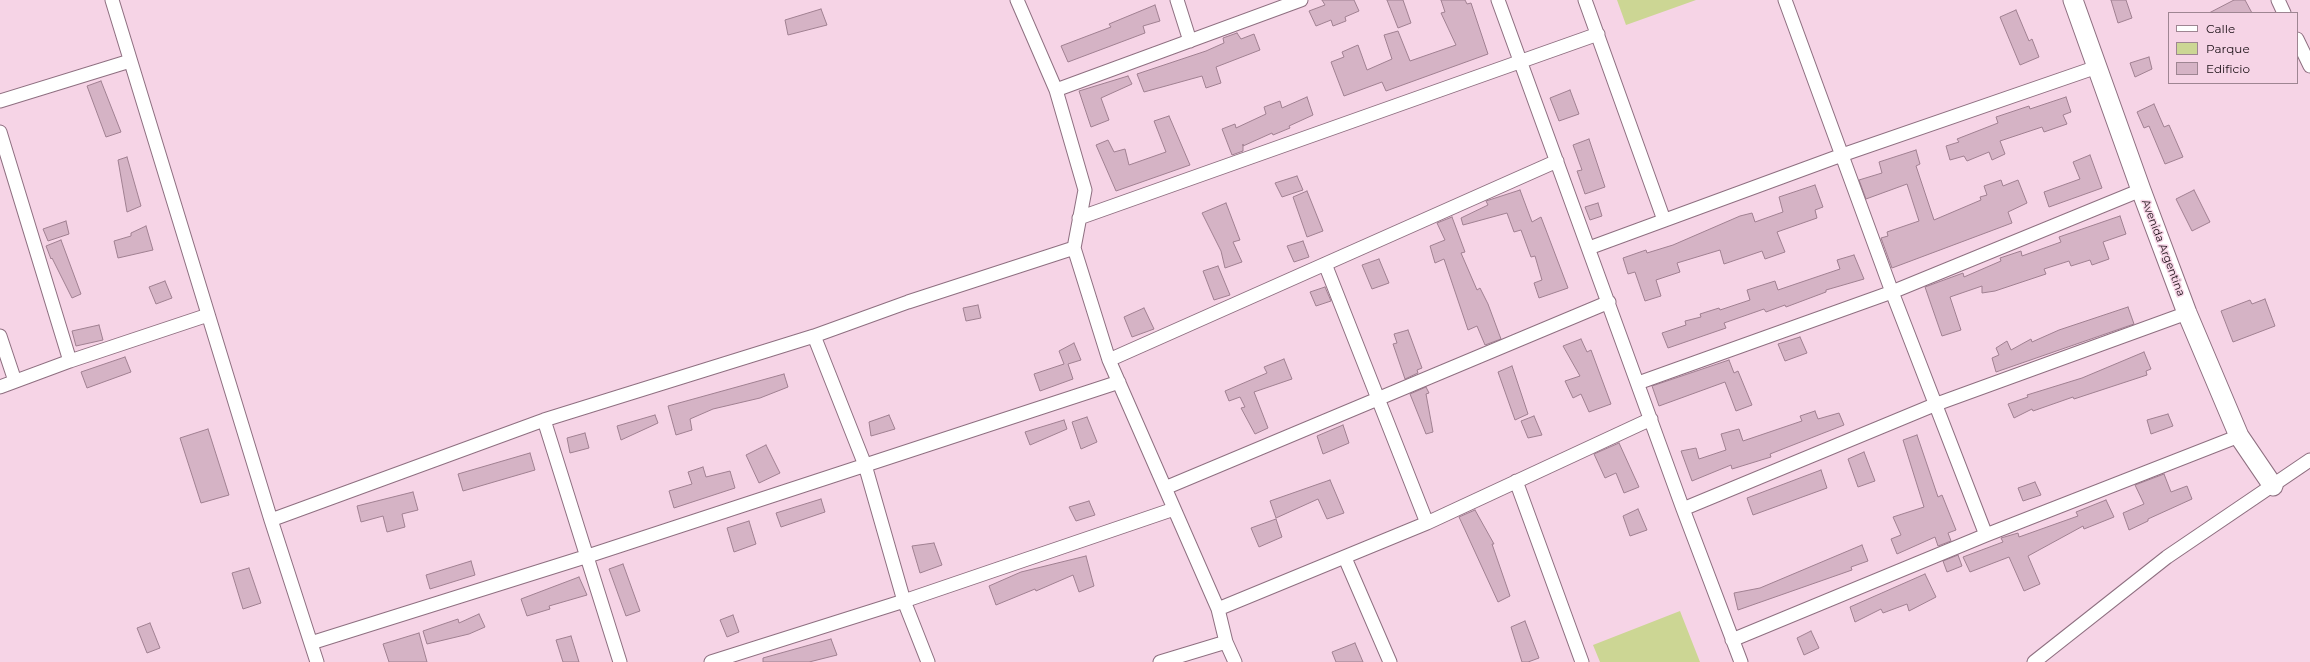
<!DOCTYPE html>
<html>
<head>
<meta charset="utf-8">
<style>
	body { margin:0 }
	#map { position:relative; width:2310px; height:662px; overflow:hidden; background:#f6d4e6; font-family:Montserrat,sans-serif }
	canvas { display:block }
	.legend { position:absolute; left:2168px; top:12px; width:130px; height:72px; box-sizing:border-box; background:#f6d4e6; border:1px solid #9e8592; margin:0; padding:5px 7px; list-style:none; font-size:12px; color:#1a0f15 }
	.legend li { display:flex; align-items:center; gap:8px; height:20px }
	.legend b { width:20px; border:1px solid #9e8592 }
</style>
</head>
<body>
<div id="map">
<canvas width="2310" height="662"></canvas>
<ul class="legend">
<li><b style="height:5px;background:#fff"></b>Calle</li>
<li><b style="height:11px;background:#ccd694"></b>Parque</li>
<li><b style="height:11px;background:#d5b3c5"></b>Edificio</li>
</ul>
</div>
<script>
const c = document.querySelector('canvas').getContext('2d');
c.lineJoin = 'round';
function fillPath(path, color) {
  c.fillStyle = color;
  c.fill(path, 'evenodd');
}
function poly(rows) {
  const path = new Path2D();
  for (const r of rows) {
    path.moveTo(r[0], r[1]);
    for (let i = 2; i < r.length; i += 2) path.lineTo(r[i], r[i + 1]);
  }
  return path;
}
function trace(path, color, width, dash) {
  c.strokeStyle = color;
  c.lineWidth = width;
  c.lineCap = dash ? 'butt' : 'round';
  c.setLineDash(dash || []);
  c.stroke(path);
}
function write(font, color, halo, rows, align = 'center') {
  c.font = font + ' Montserrat,sans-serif';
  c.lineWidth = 3;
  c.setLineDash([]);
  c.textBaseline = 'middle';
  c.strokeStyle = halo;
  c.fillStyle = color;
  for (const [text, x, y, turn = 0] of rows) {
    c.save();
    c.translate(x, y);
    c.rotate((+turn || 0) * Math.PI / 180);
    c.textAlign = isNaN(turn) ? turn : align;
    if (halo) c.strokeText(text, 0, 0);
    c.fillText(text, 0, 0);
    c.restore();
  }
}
const green = poly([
	[1617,0,1696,0,1626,25],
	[1680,611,1700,662,1600,662,1593,645]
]);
const building = poly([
	[1322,0,1354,0,1359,11,1345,17,1346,21,1333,26,1331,20,1316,26,1309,11,1325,5,1322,0],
	[1387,0,1403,0,1411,23,1398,28,1387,0],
	[1441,0,1465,0,1467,4,1471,3,1488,54,1386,91,1382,82,1344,96,1331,62,1344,57,1342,52,1358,45,1367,70,1392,59,1384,35,1398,31,1410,61,1456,45,1441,13,1445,12,1441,0],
	[2111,0,2126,0,2132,18,2118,23,2111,0],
	[2234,0,2245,0,2252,13,2209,13,2234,0],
	[1155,5,1160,21,1143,26,1145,33,1068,62,1061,46,1111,27,1109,24,1155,5],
	[821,9,827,25,788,35,785,20,821,9],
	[2016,10,2029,41,2032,39,2039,57,2020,65,2000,17,2016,10],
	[1237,33,1241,39,1254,34,1260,50,1216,67,1221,83,1206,88,1202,76,1144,92,1137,74,1206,51,1224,43,1223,38,1237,33],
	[2149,57,2152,69,2135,77,2130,63,2149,57],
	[1128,76,1132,84,1101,98,1109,120,1091,127,1079,91,1128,76],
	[101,81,121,132,106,137,87,86,101,81],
	[1570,90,1579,114,1559,121,1550,98,1570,90],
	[1307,97,1313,115,1289,126,1290,128,1273,135,1272,133,1243,146,1243,144,1243,151,1232,155,1222,129,1235,124,1236,128,1266,114,1264,107,1280,101,1282,108,1307,97],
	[2066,97,2071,112,2063,115,2067,124,2044,132,2042,127,2000,141,2005,154,1992,160,1989,152,1967,161,1964,156,1950,160,1946,146,1959,142,1957,139,1998,123,1996,117,2029,106,2030,109,2066,97],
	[2154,104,2164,127,2169,125,2183,157,2165,164,2149,126,2144,128,2137,112,2154,104],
	[1169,116,1190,165,1116,191,1096,145,1108,140,1114,152,1125,149,1129,165,1166,152,1154,121,1169,116],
	[1589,139,1605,187,1585,194,1577,171,1582,170,1573,145,1589,139],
	[1916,150,1920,164,1916,166,1934,220,1981,200,1980,197,1987,195,1984,186,2001,180,2003,186,2018,180,2027,203,2008,212,2012,223,1892,268,1881,238,1888,236,1887,232,1919,221,1907,184,1866,199,1859,180,1882,173,1879,162,1916,150],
	[2090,155,2102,188,2049,207,2044,192,2080,179,2073,162,2090,155],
	[127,157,141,206,127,212,118,160,127,157],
	[1297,176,1303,190,1282,197,1275,183,1297,176],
	[1815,185,1823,207,1815,210,1817,218,1777,232,1785,252,1765,259,1762,251,1724,264,1720,250,1677,263,1680,272,1656,280,1661,296,1645,301,1635,272,1628,274,1623,258,1646,250,1647,253,1673,245,1740,216,1752,213,1755,222,1783,212,1779,197,1815,185],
	[1520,190,1532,222,1541,217,1568,288,1539,298,1534,283,1542,280,1535,256,1531,257,1521,230,1514,232,1507,213,1463,225,1461,218,1488,205,1486,201,1520,190],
	[2194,190,2210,222,2192,231,2176,199,2194,190],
	[1307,191,1323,231,1307,237,1293,197,1307,191],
	[1226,203,1240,240,1233,242,1242,262,1225,268,1221,251,1202,213,1226,203],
	[1598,203,1602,216,1590,220,1585,207,1598,203],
	[2120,216,2126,234,2103,242,2109,259,2092,265,2090,260,2071,266,2069,261,2044,269,2046,274,1995,291,1982,293,1982,286,1950,297,1961,330,1942,336,1925,287,1963,273,1964,277,2001,261,2000,258,2021,251,2022,256,2061,242,2059,237,2120,216],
	[1452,217,1465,252,1461,253,1477,290,1480,288,1488,304,1501,339,1485,345,1477,326,1468,330,1444,259,1435,263,1430,246,1445,240,1437,223,1452,217],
	[66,221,69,234,48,241,43,229,66,221],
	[146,226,153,250,118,258,114,241,131,236,131,233,146,226],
	[61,240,81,294,72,298,52,258,51,259,46,246,61,240],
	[1303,241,1309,257,1294,262,1287,246,1303,241],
	[1854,255,1864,279,1826,290,1826,292,1786,307,1785,305,1766,312,1764,309,1724,323,1726,328,1668,348,1662,333,1686,325,1685,321,1701,317,1700,314,1719,308,1720,310,1750,300,1747,290,1775,281,1778,290,1840,269,1837,260,1854,255],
	[1379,259,1389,283,1372,289,1362,265,1379,259],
	[1218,266,1230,295,1214,300,1203,271,1218,266],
	[165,281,172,298,156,304,149,287,165,281],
	[1325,287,1331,301,1316,306,1310,292,1325,287],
	[2265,299,2275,326,2233,342,2221,311,2250,300,2252,304,2265,299],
	[978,305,981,318,966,321,963,308,978,305],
	[2128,307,2134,324,1996,372,1992,358,1999,355,1996,348,2007,341,2011,350,2031,339,2032,342,2059,330,2128,307],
	[1144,308,1154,329,1132,337,1124,317,1144,308],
	[99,325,103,340,76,346,72,331,99,325],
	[1408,330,1422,368,1417,370,1418,373,1405,379,1393,344,1397,343,1394,334,1408,330],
	[1800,337,1807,353,1785,361,1778,344,1800,337],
	[1581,339,1587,352,1591,350,1611,404,1589,412,1581,394,1573,398,1565,381,1580,376,1563,346,1581,339],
	[1074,343,1081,360,1068,364,1073,379,1040,391,1034,374,1064,364,1059,351,1074,343],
	[2144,352,2151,369,2146,371,2147,375,2074,399,2073,397,2033,411,2032,409,2014,418,2008,404,2028,397,2027,395,2082,378,2144,352],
	[125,357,131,372,87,388,81,372,125,357],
	[1284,359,1292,379,1254,392,1268,428,1255,434,1241,408,1245,407,1240,397,1229,401,1225,391,1267,373,1264,367,1284,359],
	[1729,360,1734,373,1738,371,1752,405,1736,411,1725,382,1659,406,1652,386,1729,360],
	[1512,366,1528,414,1515,420,1498,372,1512,366],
	[784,374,788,387,760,398,713,409,690,419,692,430,676,435,668,406,784,374],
	[1426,387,1429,393,1426,394,1433,432,1426,434,1410,394,1426,387],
	[1815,411,1818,419,1839,413,1844,425,1770,454,1771,457,1732,469,1731,465,1692,481,1681,451,1696,448,1699,459,1726,450,1721,434,1739,429,1743,441,1802,421,1800,416,1815,411],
	[2168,414,2173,426,2151,434,2147,420,2168,414],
	[655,415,658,423,621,440,617,426,655,415],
	[889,415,895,429,871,436,869,422,889,415],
	[1534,416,1542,435,1528,438,1521,421,1534,416],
	[1087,417,1097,442,1081,449,1072,422,1087,417],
	[1064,420,1067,429,1030,445,1025,432,1064,420],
	[1343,425,1349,443,1323,454,1317,436,1343,425],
	[208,429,229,495,201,503,180,438,208,429],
	[585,433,589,448,570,453,567,438,585,433],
	[1917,435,1938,497,1942,495,1956,530,1948,533,1951,541,1938,546,1935,537,1897,554,1891,539,1901,535,1893,517,1924,507,1903,440,1917,435],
	[1619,443,1639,487,1624,493,1616,473,1605,478,1594,454,1619,443],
	[766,445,780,473,759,483,746,455,766,445],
	[1864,452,1875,481,1858,487,1848,459,1864,452],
	[530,453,535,470,463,491,458,474,530,453],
	[703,467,706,477,730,471,735,488,674,508,669,491,692,484,688,472,703,467],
	[1821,470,1827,488,1753,515,1747,498,1821,470],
	[2164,474,2171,492,2187,486,2192,499,2148,519,2148,521,2129,530,2123,513,2144,504,2135,485,2164,474],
	[1330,480,1344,513,1327,519,1318,499,1276,518,1270,501,1330,480],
	[2035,482,2041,495,2023,501,2018,488,2035,482],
	[413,492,418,510,402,514,405,527,387,532,383,516,361,522,357,506,413,492],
	[821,499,825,512,781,527,776,513,821,499],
	[2106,500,2114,517,2084,529,2083,526,2028,556,2040,584,2024,591,2009,557,1970,572,1963,557,2003,542,2001,538,2018,533,2019,537,2078,516,2076,512,2106,500],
	[1089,501,1095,515,1076,521,1069,507,1089,501],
	[1638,509,1647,530,1630,536,1623,516,1638,509],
	[1475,510,1494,544,1492,544,1510,596,1498,602,1459,517,1475,510],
	[1276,519,1282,537,1259,547,1251,528,1276,519],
	[749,521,756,544,734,552,727,528,749,521],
	[934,543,942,565,920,573,912,546,934,543],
	[1862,545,1868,561,1851,567,1852,570,1738,610,1734,593,1760,588,1862,545],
	[1958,555,1962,566,1947,572,1943,561,1958,555],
	[1086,556,1094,586,1079,592,1073,575,1036,591,1035,589,996,605,989,586,1021,572,1086,556],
	[471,561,475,575,430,589,426,575,471,561],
	[623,564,640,611,626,616,609,569,623,564],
	[249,568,261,603,243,609,232,573,249,568],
	[1925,574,1936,597,1909,611,1907,604,1883,613,1881,609,1855,622,1850,607,1925,574],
	[579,577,587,595,549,606,550,609,527,616,521,599,579,577],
	[479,614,485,627,469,634,427,644,423,631,458,619,459,623,479,614],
	[733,615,739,632,727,637,720,620,733,615],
	[1525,621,1539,658,1528,662,1522,662,1511,627,1525,621],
	[150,623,160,648,147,653,137,628,150,623],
	[1811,631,1819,648,1804,655,1797,638,1811,631],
	[419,633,427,662,389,662,383,644,419,633],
	[571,636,579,662,563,662,556,640,571,636],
	[831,639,837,655,809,662,763,662,763,658,831,639],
	[1355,643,1363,662,1336,662,1332,652,1355,643]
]);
const street = poly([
	[112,0,271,520,317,662],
	[1017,0,1056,90,1085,190,1074,248,1109,360,1218,609,1226,642,1235,662],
	[1177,0,1190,41],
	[1498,0,1683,509,1741,662],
	[1585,0,1664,220],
	[1785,0,1892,292,1986,535],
	[2278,0,2284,13],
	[2297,39,2310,66],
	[1056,90,1301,0],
	[0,101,130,61],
	[0,132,70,361],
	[1079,218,1598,34],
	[1589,248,1842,155,2097,67],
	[1325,264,1427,523],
	[0,336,15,381],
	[814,336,865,465,904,601,928,662],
	[1109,360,1557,161],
	[1638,383,1892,292,2141,190],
	[0,387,70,361,208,315],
	[544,420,620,662],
	[1516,481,1582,662],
	[1165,488,1609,302],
	[1683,509,1934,405,2187,313],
	[271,520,544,420,814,336,908,302,1074,248],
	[1345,558,1390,662],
	[1218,609,1427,523,1651,419],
	[1732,640,1986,535,2239,436],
	[311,643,588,556,1119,382],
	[711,662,904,601,1174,509],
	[1160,662,1226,642],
	[2034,662,2167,557,2310,460]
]);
const secondary = poly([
	[2073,0,2141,190,2187,313,2239,436,2273,486]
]);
const streetNames = [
	["Avenida Argentina",2163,248,69]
];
fillPath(green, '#ccd694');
fillPath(building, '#d5b3c5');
trace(building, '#a08091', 1);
trace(street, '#8e6f80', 15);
trace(secondary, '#8e6f80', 21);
trace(street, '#fff', 13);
trace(secondary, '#fff', 19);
write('11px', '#1a0f15', '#f6d4e6', streetNames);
</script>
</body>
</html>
